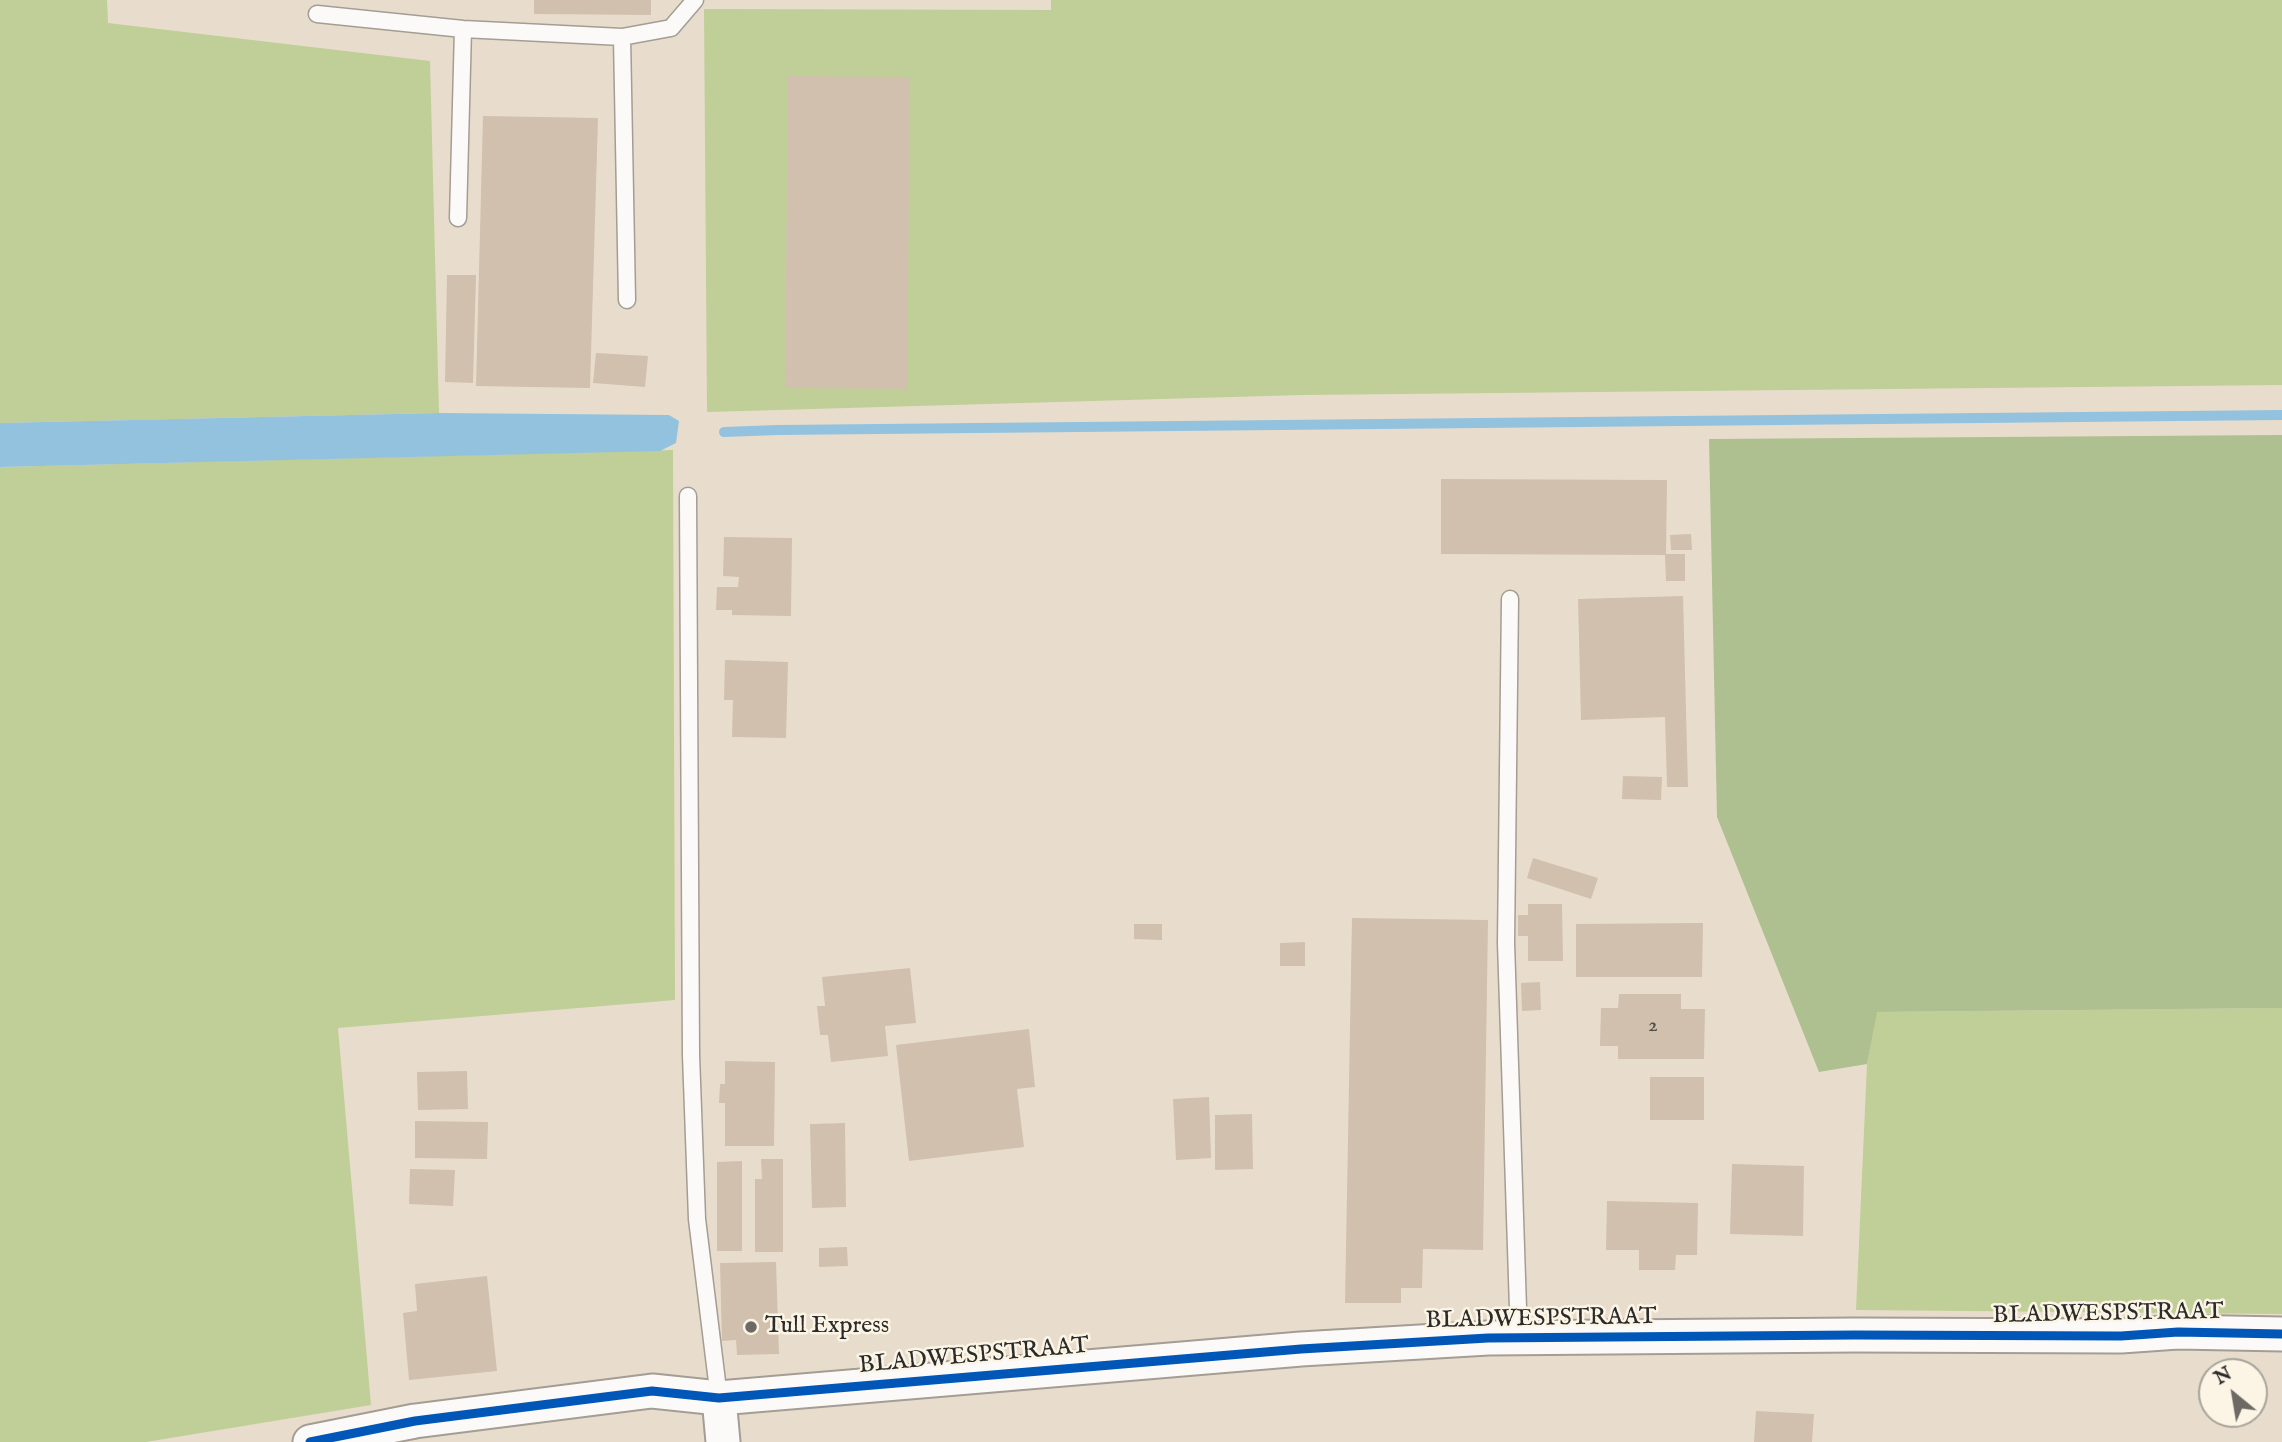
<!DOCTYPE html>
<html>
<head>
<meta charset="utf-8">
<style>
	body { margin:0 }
	#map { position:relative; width:2282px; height:1442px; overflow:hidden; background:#e8ddcd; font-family:"IM FELL English",serif }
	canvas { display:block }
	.north { position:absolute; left:2198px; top:1358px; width:70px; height:70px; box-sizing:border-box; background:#fcf5e5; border:2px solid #a8a49b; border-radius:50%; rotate:330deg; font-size:19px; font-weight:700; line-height:28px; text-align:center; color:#2b2b2b }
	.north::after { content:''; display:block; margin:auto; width:24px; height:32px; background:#6d6964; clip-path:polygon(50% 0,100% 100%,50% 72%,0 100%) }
</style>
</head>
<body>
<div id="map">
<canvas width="2282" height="1442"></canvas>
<div class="north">N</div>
</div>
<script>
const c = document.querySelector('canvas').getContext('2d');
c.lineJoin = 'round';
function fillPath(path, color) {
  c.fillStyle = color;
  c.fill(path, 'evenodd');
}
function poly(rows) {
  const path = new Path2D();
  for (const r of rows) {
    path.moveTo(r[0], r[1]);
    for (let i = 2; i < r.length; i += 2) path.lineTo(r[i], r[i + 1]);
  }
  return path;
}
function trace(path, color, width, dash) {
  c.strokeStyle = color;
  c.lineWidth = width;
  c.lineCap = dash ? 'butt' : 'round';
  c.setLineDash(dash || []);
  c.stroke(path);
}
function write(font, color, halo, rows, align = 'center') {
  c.font = font + ' "IM FELL English",serif';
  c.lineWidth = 5;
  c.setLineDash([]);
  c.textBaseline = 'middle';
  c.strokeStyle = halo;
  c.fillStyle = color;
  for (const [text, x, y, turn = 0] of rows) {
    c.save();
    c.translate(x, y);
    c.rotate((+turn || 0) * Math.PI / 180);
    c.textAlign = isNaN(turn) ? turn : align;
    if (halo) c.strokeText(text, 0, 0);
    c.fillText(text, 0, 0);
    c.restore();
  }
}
const green = poly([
	[0,0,107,0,108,23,430,61,439,413,0,423],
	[1051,0,2282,0,2282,385,1302,395,707,412,704,9,1051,10],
	[673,450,675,1000,338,1028,371,1405,146,1442,0,1442,0,467],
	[2282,1008,2282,1314,1856,1310,1867,1064,1876,1012]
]);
const forest = poly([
	[2282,435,2282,1008,1877,1012,1867,1064,1819,1072,1717,817,1709,439]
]);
const water = poly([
	[439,413,669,415,679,421,676,443,660,451,0,467,0,423]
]);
const stream = poly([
	[724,432,778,430,2282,415]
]);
const building = poly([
	[534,0,651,0,651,15,534,14],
	[788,76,910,77,907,389,785,388],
	[483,116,598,118,590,388,476,386],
	[447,275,476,275,473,383,445,382],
	[596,353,648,356,645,387,593,383],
	[1441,479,1667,480,1666,554,1685,554,1685,581,1666,581,1665,555,1441,554],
	[1691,534,1692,550,1671,550,1670,535],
	[724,537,792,538,791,616,732,615,732,610,716,610,717,587,738,587,739,577,723,576],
	[1683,596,1688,787,1667,787,1665,717,1581,720,1578,599],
	[725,660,788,662,786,738,732,737,733,700,724,700],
	[1623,776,1662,777,1661,800,1622,799],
	[1533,858,1598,878,1591,899,1527,878],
	[1528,904,1562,904,1563,961,1528,961,1528,936,1518,936,1518,915,1528,915],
	[1352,918,1488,920,1483,1250,1423,1249,1422,1288,1401,1288,1401,1303,1345,1303],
	[1703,923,1702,977,1576,977,1576,924],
	[1134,924,1162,924,1162,940,1134,939],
	[1305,942,1305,966,1280,966,1280,943],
	[910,968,916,1023,885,1026,888,1056,831,1062,828,1035,820,1035,817,1006,825,1006,822,977],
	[1540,982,1541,1010,1522,1011,1521,983],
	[1619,994,1681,994,1681,1009,1705,1009,1704,1059,1618,1059,1618,1046,1600,1046,1601,1008,1618,1008],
	[1029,1029,1035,1087,1017,1089,1024,1147,909,1161,896,1045],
	[725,1061,775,1062,774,1146,725,1146,725,1103,719,1103,720,1084,725,1084],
	[467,1071,468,1109,418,1110,417,1072],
	[1650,1077,1704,1077,1704,1120,1650,1120],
	[1209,1097,1211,1158,1176,1160,1173,1099],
	[1252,1114,1253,1169,1215,1170,1215,1115],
	[415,1121,488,1122,487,1159,415,1158],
	[845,1123,846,1207,812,1208,810,1124],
	[761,1159,783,1159,783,1252,755,1252,755,1179,762,1179],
	[742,1161,742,1251,717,1251,717,1162],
	[1732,1164,1804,1166,1803,1236,1730,1234],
	[410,1169,455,1170,453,1206,409,1204],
	[1607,1201,1698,1203,1697,1255,1676,1255,1675,1270,1639,1270,1639,1250,1606,1250],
	[847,1247,848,1266,819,1267,819,1248],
	[776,1262,779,1354,737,1355,736,1340,722,1341,720,1263],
	[487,1276,497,1371,409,1380,403,1313,417,1311,415,1284],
	[1756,1411,1814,1414,1812,1442,1754,1442]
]);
const lane = poly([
	[317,14,463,29,622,37,671,28,695,0],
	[622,37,627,300],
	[458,218,463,29],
	[688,496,691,1055,697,1219,719,1398],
	[1510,599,1506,943,1519,1339]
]);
const street = poly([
	[719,1398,723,1442],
	[310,1442,415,1421,652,1391,719,1398,1301,1349,1488,1338,1855,1335,2121,1336,2178,1332,2282,1334]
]);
const cycleway = poly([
	[310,1442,415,1421,652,1391,719,1398,1301,1349,1488,1338,1855,1335,2121,1336,2178,1332,2282,1334]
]);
const markers = [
	[751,1327,7,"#6d6964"]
];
const numberNames = [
	["2",1653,1027]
];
const streetNames = [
	["BLADWESPSTRAAT",2108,1315,-1],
	["BLADWESPSTRAAT",1541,1320,-1],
	["BLADWESPSTRAAT",974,1357,-5]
];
const poiNames = [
	["Tull Express",765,1327]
];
fillPath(green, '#c0ce97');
fillPath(forest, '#aebf90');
fillPath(water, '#93c2de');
trace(stream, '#93c2de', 10);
fillPath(building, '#d0c0ad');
trace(lane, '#a39d94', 19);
trace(street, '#a39d94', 37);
trace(lane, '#fcfaf8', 16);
trace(street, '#fcfaf8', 33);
trace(cycleway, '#0057b8', 9);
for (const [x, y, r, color] of markers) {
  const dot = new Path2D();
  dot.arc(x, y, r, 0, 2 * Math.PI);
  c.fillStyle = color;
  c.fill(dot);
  trace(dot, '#fcf5e5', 2.5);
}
write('21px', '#54504c', null, numberNames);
write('24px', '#2b2b2b', '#fcf5e5', streetNames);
write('24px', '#2b2b2b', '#fcf5e5', poiNames, 'left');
</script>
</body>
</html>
